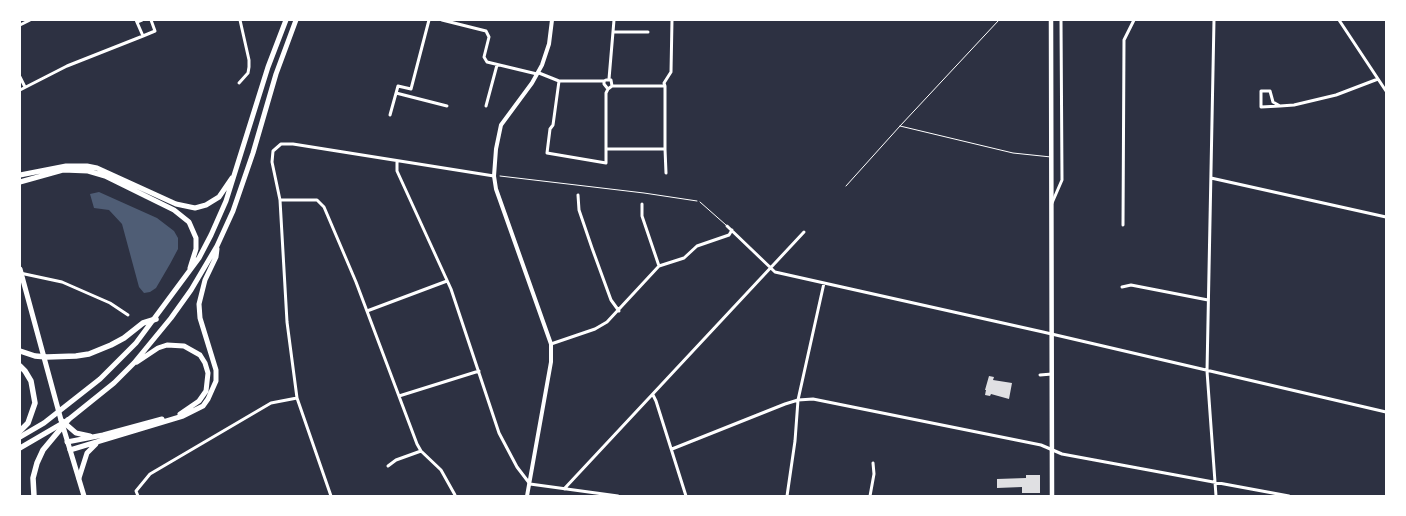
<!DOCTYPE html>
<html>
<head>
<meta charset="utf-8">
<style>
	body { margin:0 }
	#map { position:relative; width:1406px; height:516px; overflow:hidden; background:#2d3142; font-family:"Fira Sans",sans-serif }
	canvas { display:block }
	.frame { position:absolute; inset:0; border:21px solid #fff; pointer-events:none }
</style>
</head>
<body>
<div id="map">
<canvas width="1406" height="516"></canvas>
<div class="frame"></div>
</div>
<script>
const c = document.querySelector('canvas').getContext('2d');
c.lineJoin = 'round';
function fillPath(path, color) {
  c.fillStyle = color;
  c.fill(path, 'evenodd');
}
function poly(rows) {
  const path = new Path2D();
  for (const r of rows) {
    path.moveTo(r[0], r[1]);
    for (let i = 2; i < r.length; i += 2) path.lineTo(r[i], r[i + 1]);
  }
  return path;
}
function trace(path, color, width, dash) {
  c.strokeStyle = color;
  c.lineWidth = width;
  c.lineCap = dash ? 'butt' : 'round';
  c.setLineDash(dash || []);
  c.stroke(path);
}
const water = poly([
	[99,192,157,218,174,231,178,238,178,249,170,264,156,288,150,292,144,293,139,287,122,224,109,210,94,208,90,194]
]);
const building = poly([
	[989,376,994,377,993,380,1012,383,1009,399,991,394,990,396,985,395,986,390,985,390],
	[1026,475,1040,475,1040,493,1022,493,1022,487,997,488,997,479,1026,478]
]);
const path = poly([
	[500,176,644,193,697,201]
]);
const service = poly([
	[900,126,1013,153,1051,157],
	[846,186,900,126,999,20],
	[700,202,726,225]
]);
const minor = poly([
	[136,20,143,36,155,31,151,20],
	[442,20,486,31,489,37,484,57,487,62,537,74],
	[1214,20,1207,371,1216,496],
	[1339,20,1386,91],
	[137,22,142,20],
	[20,25,30,20],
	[613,32,648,32],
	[539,73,559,81,604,81],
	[20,77,25,87],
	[609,79,614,20],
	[559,81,553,125,550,129,547,153,606,163,606,93,608,89],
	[239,83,248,73,249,67,249,60,240,20],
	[665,86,664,83,671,72,672,20],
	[608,89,604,84,604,81,606,80,611,80,612,86],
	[20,90,67,66,143,36],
	[396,93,447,106],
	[486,106,497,65],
	[1280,106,1261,107,1261,91,1270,91,1273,102,1280,106,1294,105,1336,95,1378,79],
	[390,115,398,86,411,89,429,20],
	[606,149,665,149,665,86,612,86,608,89],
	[665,149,666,173],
	[397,161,397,171,451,289,499,433,517,467,530,484,618,496],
	[1211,178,1386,217],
	[578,195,579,210,592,248,611,300,619,311],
	[280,200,317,200,324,207,356,282,417,444,421,451,441,470,455,495],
	[1052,203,1062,180,1061,20],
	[1123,225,1124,40,1134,20],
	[727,226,775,272,1043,332,1386,412],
	[659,266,684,258,697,246,729,235,732,230],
	[20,273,62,282,110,303,128,315],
	[1122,287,1131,285,1208,300],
	[367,311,447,281],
	[551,344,595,329,607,322,659,266,642,216,642,204],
	[1040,375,1052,374],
	[653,395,656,401,686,496],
	[399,396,479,371],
	[672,449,785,404,798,400,813,399,1041,445,1062,454,1289,496],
	[388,466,396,460,421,451],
	[564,489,804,232],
	[138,496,136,491,150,474,271,403,297,398],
	[331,496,297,398,287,322,280,200,272,162,273,151,281,144,293,144,494,176],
	[787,496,795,441,798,400,824,283],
	[870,496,874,474,873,463]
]);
const tertiary = poly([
	[527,496,551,362,551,344,496,189,494,176,496,149,501,125,532,83,542,65,549,44,552,20]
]);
const secondary = poly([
	[1051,20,1052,496]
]);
const primary = poly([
	[20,269,61,420,84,496]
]);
const trunk = poly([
	[20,175,66,166,87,166,97,168,176,204,195,208,206,205,219,197,232,178],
	[20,182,63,170,88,171,105,176,174,210,189,222,196,238,196,249,190,268],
	[137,362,158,348,167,345,184,346,200,355,205,363,208,373,206,391,199,401,180,414],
	[61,420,76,433,90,436],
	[20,437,44,423,100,379,136,343,199,258,211,235,226,201,268,67,286,20],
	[67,442,103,435,162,419],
	[20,448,68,420,114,383,134,363,171,318,191,290,217,246,233,211,253,153,276,74,296,20],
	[70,450,183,416,203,406,208,399,216,381,216,370,200,318,199,304,205,280,216,257,217,249],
	[79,478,87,453,96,444]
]);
const motorway = poly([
	[20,351,35,356,47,357,76,356,89,354,111,345,124,338,143,323,156,319],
	[20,366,25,371,31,381,35,403,28,423,20,431],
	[34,496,33,478,37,463,43,450,68,420]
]);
fillPath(water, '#4f5d75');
fillPath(building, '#e0e0e3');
trace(path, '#fff', 1);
trace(service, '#fff', 1);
trace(minor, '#fff', 3);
trace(tertiary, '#fff', 4);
trace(secondary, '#fff', 4.5);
trace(primary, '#fff', 5);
trace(trunk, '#fff', 5);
trace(motorway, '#fff', 5.5);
</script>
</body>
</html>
